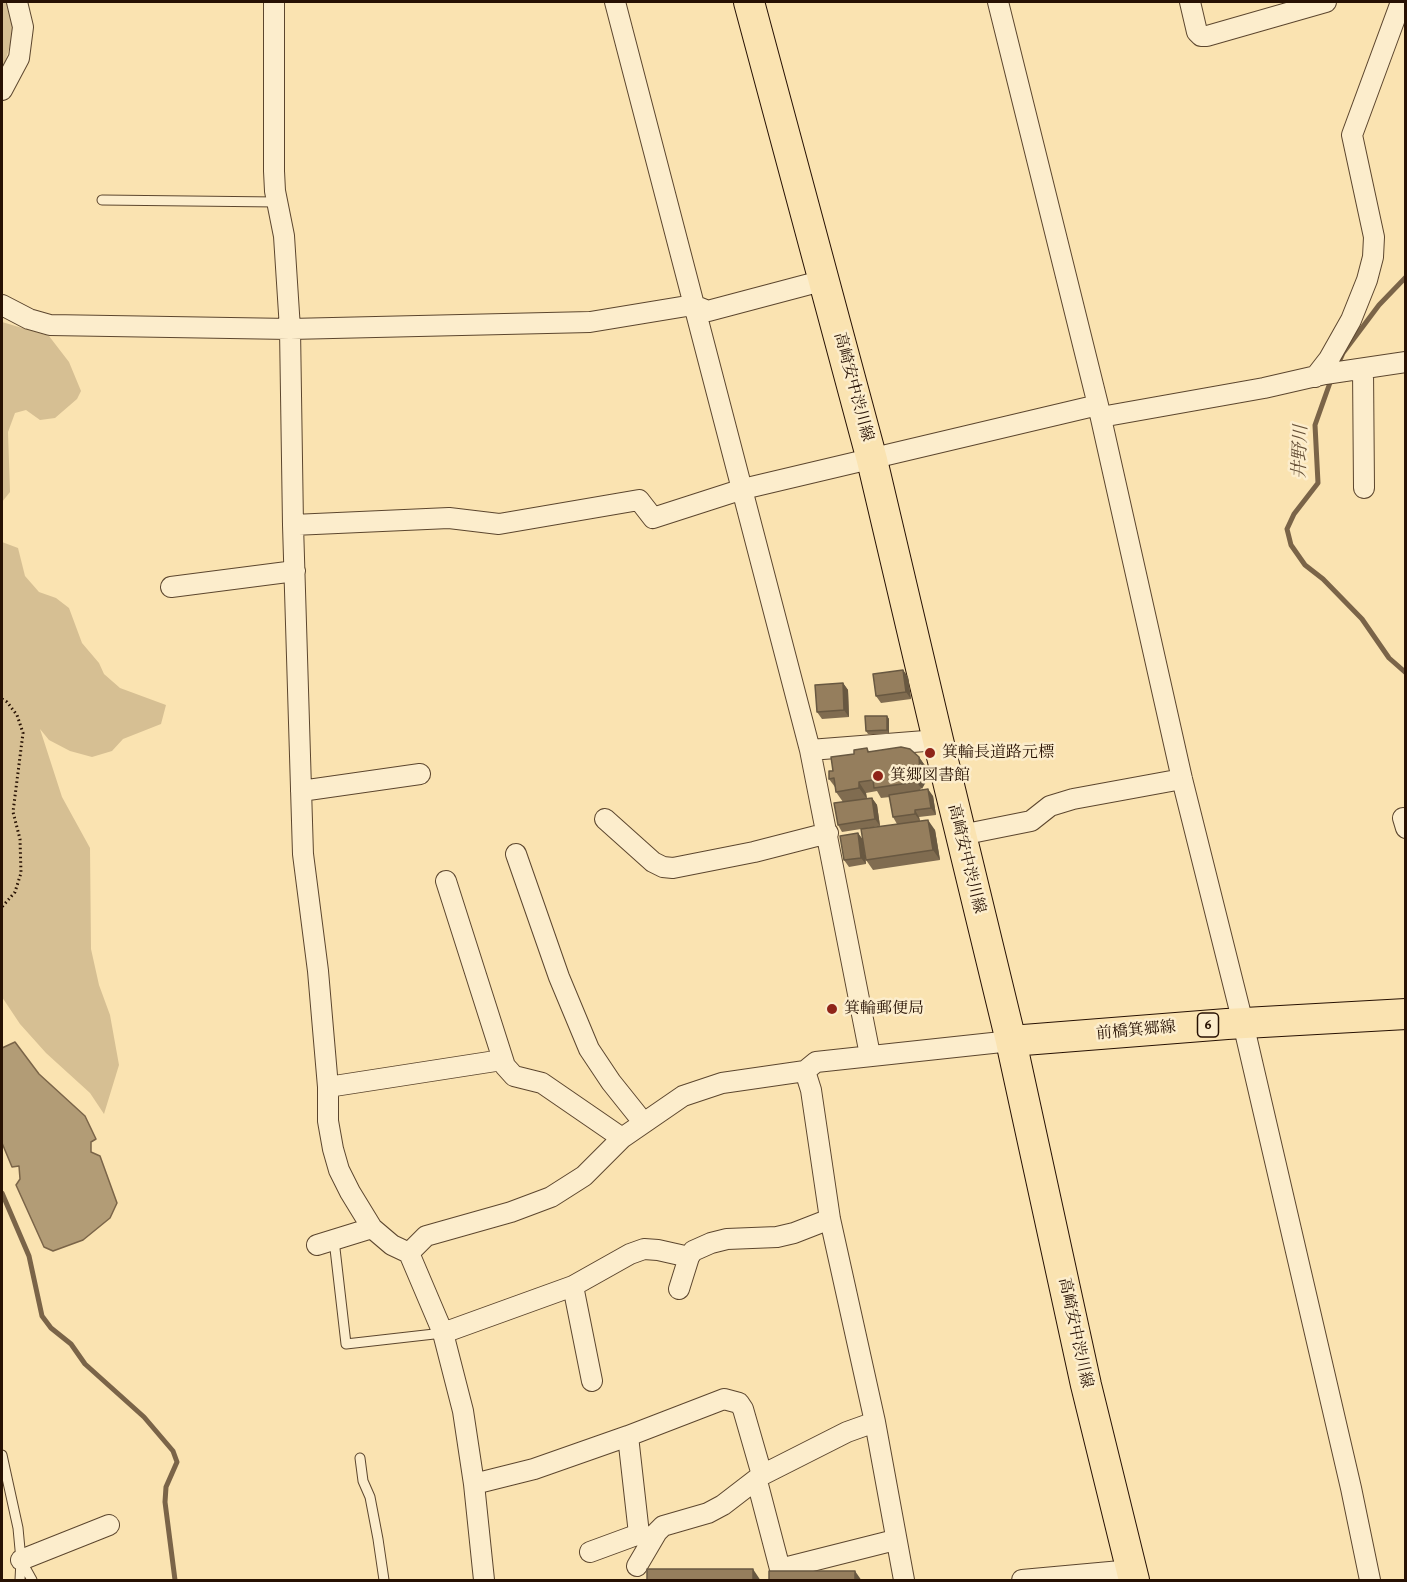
<!DOCTYPE html>
<html>
<head>
<meta charset="utf-8">
<style>
	body { margin:0 }
	#map { position:relative; width:1407px; height:1582px; overflow:hidden; background:#fae3b1; font-family:Alegreya,serif }
	canvas { display:block }
	.frame { position:absolute; inset:0; border:3px solid #271103; pointer-events:none }
</style>
</head>
<body>
<div id="map">
<canvas width="1407" height="1582"></canvas>
<div class="frame"></div>
</div>
<script>
const c = document.querySelector('canvas').getContext('2d');
c.lineJoin = 'round';
function fillPath(path, color) {
  c.fillStyle = color;
  c.fill(path, 'evenodd');
}
function poly(rows) {
  const path = new Path2D();
  for (const r of rows) {
    path.moveTo(r[0], r[1]);
    for (let i = 2; i < r.length; i += 2) path.lineTo(r[i], r[i + 1]);
  }
  return path;
}
function trace(path, color, width, dash) {
  c.strokeStyle = color;
  c.lineWidth = width;
  c.lineCap = dash ? 'butt' : 'round';
  c.setLineDash(dash || []);
  c.stroke(path);
}
function write(font, color, halo, rows, align = 'center') {
  c.font = font + ' Alegreya,"Noto Serif JP",serif';
  c.lineWidth = 5;
  c.setLineDash([]);
  c.textBaseline = 'middle';
  c.strokeStyle = halo;
  c.fillStyle = color;
  for (const [text, x, y, turn = 0] of rows) {
    c.save();
    c.translate(x, y);
    c.rotate((+turn || 0) * Math.PI / 180);
    c.textAlign = isNaN(turn) ? turn : align;
    if (halo) c.strokeText(text, 0, 0);
    c.fillText(text, 0, 0);
    c.restore();
  }
}
const green = poly([
	[2,2,12,2,15,29,2,72],
	[2,322,49,336,69,362,81,391,77,399,55,418,40,420,26,410,15,413,8,432,10,492,2,502],
	[2,542,18,548,25,576,39,592,56,598,69,608,82,643,99,663,104,674,120,688,166,705,161,724,123,739,112,751,92,757,70,751,49,740,40,729,62,797,90,848,91,949,99,985,110,1015,119,1065,104,1114,90,1093,46,1053,20,1024,2,997]
]);
const water = poly([
	[15,1042,39,1074,85,1116,96,1139,91,1142,91,1152,100,1156,117,1203,110,1218,83,1240,53,1251,44,1247,16,1185,20,1179,19,1166,12,1167,2,1143,2,1048,15,1042]
]);
const stream = poly([
	[1336,369,1343,353,1379,305,1406,277],
	[1332,377,1315,425,1318,483,1294,514,1287,529,1291,545,1305,565,1323,579,1362,619,1389,658,1406,673],
	[2,1193,29,1256,42,1316,51,1328,71,1344,85,1364,144,1417,173,1451,177,1462,166,1487,165,1502,175,1580]
]);
const path = poly([
	[2,699,7,702,17,715,23,733,13,812,20,839,21,873,15,892,2,907]
]);
const service = poly([
	[102,200,277,202],
	[334,1240,346,1344,443,1333],
	[2,1455,18,1528,21,1560,20,1580],
	[360,1458,363,1481,370,1497,378,1539,384,1580],
	[22,1562,32,1580]
]);
const minor = poly([
	[274,2,274,171,275,191,284,236,290,329,293,525,303,854,318,971,328,1087,328,1121,333,1149,339,1170,350,1192,372,1228,392,1245,409,1253,443,1333,463,1411,474,1484,484,1580],
	[615,2,810,750,870,1055],
	[998,2,1098,405,1182,779,1243,1023,1351,1488,1370,1580],
	[1190,2,1197,32,1201,36,1207,36,1326,2],
	[2,90,19,58,23,27,17,2],
	[2,305,29,319,50,325,290,329,590,322,693,305,708,311,825,280],
	[1363,369,1364,488],
	[1315,377,1329,359,1351,320,1367,280,1373,257,1374,237,1352,135,1401,2],
	[1101,417,1264,388,1325,374,1406,362],
	[293,525,449,518,499,524,639,500,653,518,743,489,1098,405],
	[171,587,295,571],
	[810,750,938,740],
	[301,791,420,774],
	[1403,818,1406,828],
	[605,819,653,862,663,867,673,868,754,852,828,833],
	[961,835,1031,821,1050,806,1073,799,1182,779],
	[516,854,559,977,589,1049,611,1082,643,1122],
	[446,881,505,1066,514,1076,542,1083,622,1138],
	[328,1087,502,1060],
	[317,1245,372,1228],
	[409,1253,426,1236,511,1212,551,1197,584,1176,622,1138,683,1096,722,1083,805,1071],
	[573,1286,592,1381],
	[679,1289,689,1257,693,1251,711,1243,727,1239,777,1237,794,1233,830,1219],
	[443,1333,573,1286,630,1254,644,1249,658,1250,689,1257],
	[628,1436,639,1534],
	[757,1481,780,1569,895,1540],
	[474,1484,534,1469,628,1436,724,1399,739,1403,743,1409,762,1475],
	[590,1552,639,1534,650,1537],
	[21,1560,109,1525],
	[637,1566,657,1532,663,1526,708,1513,723,1505,762,1475,847,1432,875,1422],
	[904,1580,875,1422,830,1219,811,1090,805,1071,816,1062,1011,1041],
	[1022,1580,1132,1570]
]);
const primary = poly([
	[749,2,872,460,938,740,1011,1041,1086,1385,1134,1580],
	[1011,1041,1227,1024,1406,1014]
]);
const wall = poly([
	[903,670,908,677,911,699,881,703,876,696],
	[843,683,848,690,849,717,822,719,817,712],
	[887,716,889,719,889,734,868,734,866,731],
	[867,748,869,752,919,757,926,767,927,780,920,790,933,796,936,815,919,817,920,821,935,830,940,860,873,870,866,860,897,824,893,817,890,797,881,798,877,791,866,793,867,799,872,798,877,805,880,826,842,832,838,825,843,802,836,792,835,787,829,779,833,771,854,754],
	[858,833,863,840,866,864,849,867,844,860]
]);
const shadedWall = poly([
	[903,670,908,677,911,699,906,692],
	[843,683,848,690,849,717,844,710],
	[887,716,889,719,889,734,887,730],
	[919,757,926,767,927,780,922,789,914,779],
	[859,782,866,793,867,799,859,788],
	[928,789,933,796,936,815,931,808],
	[872,798,877,805,880,826,875,819],
	[915,810,919,817,920,821,915,814],
	[928,820,935,830,940,860,933,850],
	[858,833,863,840,866,864,861,858],
	[753,1569,761,1581,753,1581],
	[855,1571,862,1581,855,1581]
]);
const building = poly([
	[903,670,906,692,876,696,873,674,903,670],
	[843,683,844,710,817,712,815,685,843,683],
	[865,716,887,716,887,730,866,731,865,716],
	[901,747,910,749,919,757,920,770,914,779,909,783,874,788,873,780,859,782,859,788,836,792,834,778,829,779,829,771,833,771,831,757,854,754,854,750,867,748,868,752,901,747],
	[928,789,931,808,915,810,915,814,893,817,889,795,928,789],
	[872,798,875,819,838,825,834,803,872,798],
	[928,820,933,850,866,860,861,829,928,820],
	[858,833,861,858,844,860,840,836,858,833],
	[647,1569,753,1569,753,1581,647,1581,647,1569],
	[769,1571,855,1571,855,1581,769,1581,769,1571]
]);
const markers = [
	[930,753,6,"#8f2418"],
	[878,776,6,"#8f2418"],
	[832,1009,6,"#8f2418"]
];
const shields = [
	[1208,1025,21]
];
const shieldNames = [
	["6",1208,1025]
];
const streetNames = [
	["高崎安中渋川線",853,387,75],
	["高崎安中渋川線",966,859,76],
	["前橋箕郷線",1136,1031,-5],
	["高崎安中渋川線",1075,1333,78]
];
const poiNames = [
	["箕輪長道路元標",942,753],
	["箕郷図書館",890,776],
	["箕輪郵便局",844,1009]
];
const waterNames = [
	["井野川",1301,452,-88]
];
fillPath(green, '#d6bf93');
fillPath(water, '#b29c76');
trace(water, '#7a6448', 1.5);
trace(stream, '#7a6448', 5);
trace(service, '#5c462e', 11);
trace(minor, '#5c462e', 22);
trace(primary, '#271103', 32);
trace(path, '#271103', 3, [1.5, 3]);
trace(service, '#fcedcc', 9);
trace(minor, '#fcedcc', 20);
trace(primary, '#fae3b1', 30);
fillPath(wall, '#806c50');
fillPath(shadedWall, '#685841');
fillPath(building, '#957e5d');
trace(building, '#685841', 1.5);
for (const [x, y, r, color] of markers) {
  const dot = new Path2D();
  dot.arc(x, y, r, 0, 2 * Math.PI);
  c.fillStyle = color;
  c.fill(dot);
  trace(dot, '#fcedcc', 2);
}
for (const [x, y, w] of shields) {
  const box = new Path2D();
  box.roundRect(x - w / 2, y - 12, w, 24, 4.5);
  c.fillStyle = '#fcedcc';
  c.fill(box);
  trace(box, '#271103', 1.5);
}
write('bold 15px', '#271103', null, shieldNames);
write('16px', '#271103', '#fcedcc', streetNames);
write('16px', '#271103', '#fcedcc', poiNames, 'left');
write('italic 18px', '#665037', '#fcedcc', waterNames);
</script>
</body>
</html>
